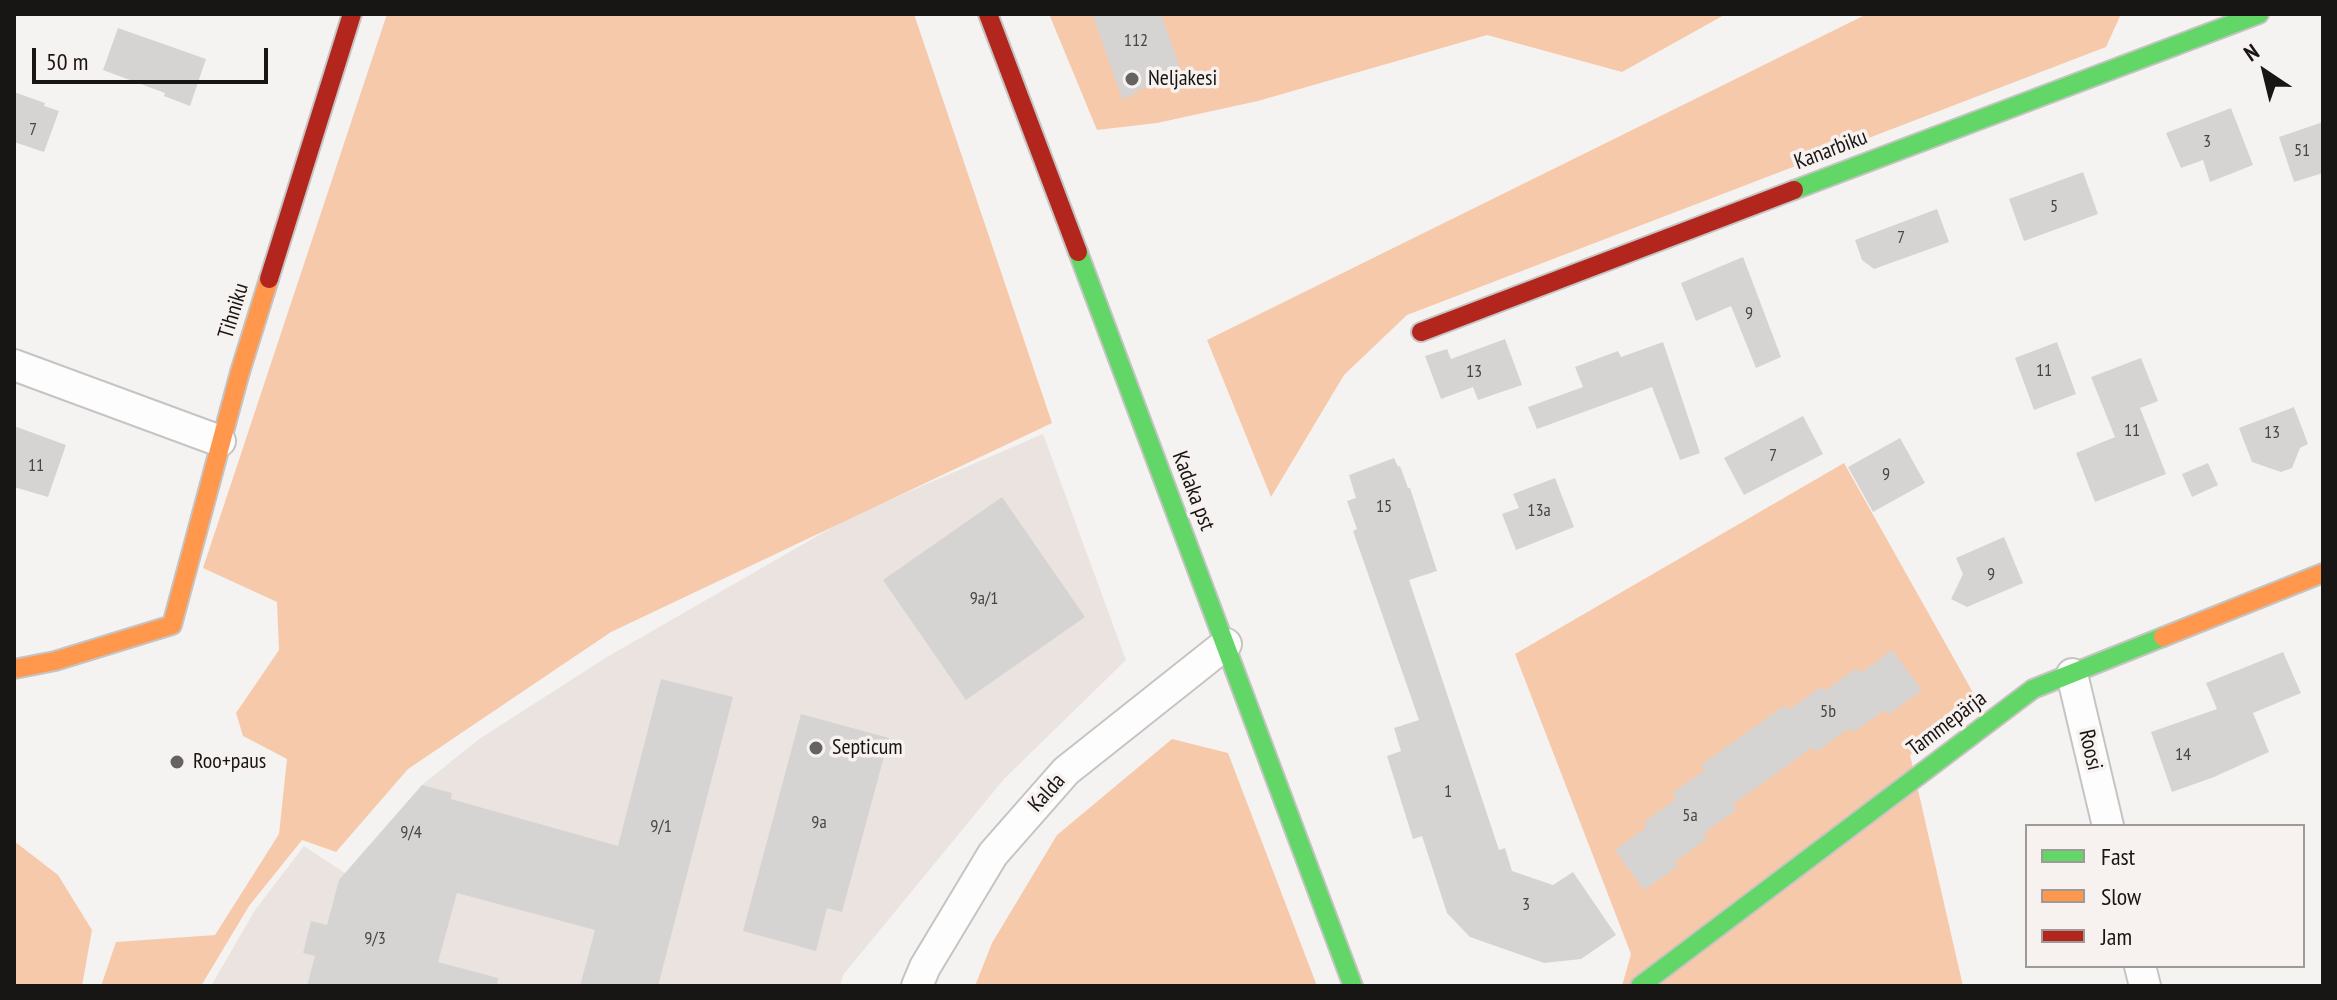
<!DOCTYPE html>
<html>
<head>
<meta charset="utf-8">
<style>
	body { margin:0 }
	#map { position:relative; width:2337px; height:1000px; overflow:hidden; background:#f5f3f1; font-family:"PT Sans Narrow",sans-serif }
	canvas { display:block }
	.frame { position:absolute; inset:0; border:16px solid #181615; pointer-events:none }
	.legend { position:absolute; left:2025px; top:824px; width:280px; height:144px; box-sizing:border-box; background:#f7f2ef; border:2px solid #9e9a98; margin:0; padding:10px 14px; list-style:none; font-size:24px; color:#181615 }
	.legend li { display:flex; align-items:center; gap:16px; height:40px }
	.legend b { width:40px; border:2px solid #9e9a98 }
	.north { position:absolute; left:2225px; top:32px; width:80px; height:80px; -webkit-text-stroke:6px #f7f2ef; paint-order:stroke; rotate:325deg; font-size:22px; font-weight:700; line-height:32px; text-align:center; color:#181615 }
	.north::after { content:''; display:block; margin:auto; width:28px; height:36px; background:#181615; clip-path:polygon(50% 0,100% 100%,50% 72%,0 100%) }
	.scale { position:absolute; left:32px; top:48px; width:236px; height:36px; box-sizing:border-box; border:4px solid #181615; border-top:0; padding-left:10px; font-size:24px; line-height:28px; white-space:nowrap; color:#181615; -webkit-text-stroke:6px #f7f2ef; paint-order:stroke }
</style>
</head>
<body>
<div id="map">
<canvas width="2337" height="1000"></canvas>
<div class="frame"></div>
<ul class="legend">
<li><b style="height:10px;background:#63d668"></b>Fast</li>
<li><b style="height:10px;background:#ff974d"></b>Slow</li>
<li><b style="height:10px;background:#b3261e"></b>Jam</li>
</ul>
<div class="north">N</div>
<div class="scale">50 m</div>
</div>
<script>
const c = document.querySelector('canvas').getContext('2d');
c.lineJoin = 'round';
function fillPath(path, color) {
  c.fillStyle = color;
  c.fill(path, 'evenodd');
}
function poly(rows) {
  const path = new Path2D();
  for (const r of rows) {
    path.moveTo(r[0], r[1]);
    for (let i = 2; i < r.length; i += 2) path.lineTo(r[i], r[i + 1]);
  }
  return path;
}
function trace(path, color, width, dash) {
  c.strokeStyle = color;
  c.lineWidth = width;
  c.lineCap = dash ? 'butt' : 'round';
  c.setLineDash(dash || []);
  c.stroke(path);
}
function write(font, color, halo, rows, align = 'center') {
  c.font = font + ' "PT Sans Narrow",sans-serif';
  c.lineWidth = 7;
  c.setLineDash([]);
  c.textBaseline = 'middle';
  c.strokeStyle = halo;
  c.fillStyle = color;
  for (const [text, x, y, turn = 0] of rows) {
    c.save();
    c.translate(x, y);
    c.rotate((+turn || 0) * Math.PI / 180);
    c.textAlign = isNaN(turn) ? turn : align;
    if (halo) c.strokeText(text, 0, 0);
    c.fillText(text, 0, 0);
    c.restore();
  }
}
const built = poly([
	[1043,434,1126,660,1004,779,843,975,840,986,211,986,255,910,304,846,345,873,422,785,479,739,607,657,852,516]
]);
const forest = poly([
	[387,14,914,14,1052,423,611,632,408,769,336,852,302,840,249,906,201,986,101,986,116,942,215,935,279,834,287,759,243,736,236,713,279,650,277,602,203,568],
	[1049,14,1726,14,1622,72,1487,35,1258,101,1157,123,1097,130],
	[1867,14,2121,14,2106,47,1407,315,1344,375,1271,497,1207,340],
	[1844,463,1980,705,1910,755,1963,986,1622,986,1631,954,1515,654],
	[1172,739,1228,753,1317,986,975,986,992,943,1057,835],
	[14,841,58,875,92,930,82,986,14,986]
]);
const building = poly([
	[1092,14,1161,14,1180,67,1123,100],
	[118,28,206,59,190,106,164,96,165,93,103,70],
	[14,92,45,103,44,106,59,111,44,152,14,142],
	[2231,108,2253,165,2210,182,2203,160,2181,168,2166,133],
	[2323,122,2323,173,2294,182,2279,137],
	[2083,172,2098,214,2024,241,2009,199],
	[1937,209,1949,242,1874,269,1862,260,1855,240],
	[1743,257,1781,357,1756,368,1731,306,1696,321,1681,283],
	[1505,339,1522,385,1478,400,1473,387,1441,399,1425,356,1447,349,1451,359],
	[1663,342,1700,453,1680,460,1652,387,1537,429,1528,407,1583,387,1575,367,1618,351,1621,357],
	[2057,342,2076,394,2034,410,2015,358],
	[2141,358,2158,401,2140,408,2166,474,2095,502,2076,453,2115,437,2091,377],
	[2294,407,2308,444,2300,448,2292,468,2281,472,2252,462,2239,428],
	[1803,416,1823,454,1744,495,1724,458],
	[14,426,66,445,48,497,14,487],
	[1900,438,1925,483,1873,512,1848,467],
	[1394,458,1398,467,1400,466,1408,488,1410,488,1437,571,1409,580,1499,850,1505,848,1512,871,1553,885,1573,872,1616,935,1581,959,1544,963,1470,937,1447,913,1422,836,1413,839,1387,756,1401,751,1394,728,1419,720,1353,531,1357,529,1347,501,1356,498,1349,475],
	[2208,463,2218,485,2192,497,2182,474],
	[1555,478,1574,527,1516,550,1502,514,1519,508,1513,494],
	[1002,497,1085,617,966,700,883,580],
	[2004,537,2023,583,1967,607,1951,599,1963,574,1956,558],
	[1892,650,1922,690,1888,715,1885,710,1852,733,1849,728,1816,752,1813,747,1733,804,1736,810,1704,833,1707,838,1675,862,1678,866,1644,890,1615,850,1647,827,1644,822,1676,799,1672,793,1705,770,1701,765,1785,705,1789,710,1821,687,1824,691,1857,668,1861,673],
	[2283,652,2301,693,2253,713,2269,752,2214,777,2172,792,2151,732,2217,709,2206,683],
	[661,679,733,697,658,986,580,986,595,930,457,893,438,962,498,978,497,986,307,986,315,956,303,953,311,921,327,925,339,880,422,785,452,793,451,799,618,846],
	[801,714,889,738,842,912,827,908,816,951,743,931]
]);
const street = poly([
	[14,365,220,441],
	[2072,674,2108,826],
	[2140,966,2145,986],
	[917,986,925,967,993,854,1066,771,1226,644]
]);
const fast = poly([
	[1794,190,2259,14],
	[1078,252,1353,986],
	[1640,986,2033,689,2163,637]
]);
const slow = poly([
	[2163,637,2323,573],
	[14,669,55,661,172,625,240,372,269,279]
]);
const jam = poly([
	[988,14,1078,252],
	[269,279,352,14],
	[1421,332,1794,190]
]);
const markers = [
	[1132,79,8,"#656362"],
	[816,748,8,"#656362"],
	[177,762,8,"#656362"]
];
const numberNames = [
	["112",1136,41],
	["7",33,130],
	["3",2207,142],
	["51",2302,151],
	["5",2054,207],
	["7",1901,238],
	["9",1749,314],
	["11",2044,371],
	["13",1474,372],
	["11",2132,431],
	["13",2272,433],
	["7",1773,456],
	["11",36,466],
	["9",1886,475],
	["15",1384,507],
	["13a",1539,511],
	["9",1991,575],
	["9a/1",984,599],
	["5b",1828,712],
	["14",2183,755],
	["1",1448,792],
	["5a",1690,816],
	["9a",819,823],
	["9/1",661,827],
	["9/4",411,833],
	["3",1526,905],
	["9/3",375,939]
];
const poiNames = [
	["Neljakesi",1148,79],
	["Septicum",832,748],
	["Roo+paus",193,762]
];
const streetNames = [
	["Kanarbiku",1831,150,-21],
	["Tihniku",234,311,-73],
	["Kadaka pst",1193,491,69],
	["Tammepärja",1947,724,-37],
	["Roosi",2090,750,77],
	["Kalda",1047,793,-48]
];
fillPath(built, '#ebe3e0');
fillPath(forest, '#f7c9ab');
fillPath(building, '#d6d4d3');
trace(street, '#c6c4c3', 34);
trace(fast, '#c6c4c3', 22);
trace(slow, '#c6c4c3', 22);
trace(jam, '#c6c4c3', 22);
trace(street, '#fefdfd', 30);
trace(fast, '#63d668', 18);
trace(slow, '#ff974d', 18);
trace(jam, '#b3261e', 18);
for (const [x, y, r, color] of markers) {
  const dot = new Path2D();
  dot.arc(x, y, r, 0, 2 * Math.PI);
  c.fillStyle = color;
  c.fill(dot);
  trace(dot, '#f7f2ef', 3);
}
write('18px', '#484644', null, numberNames);
write('22px', '#181615', '#f7f2ef', poiNames, 'left');
write('22px', '#181615', '#f7f2ef', streetNames);
</script>
</body>
</html>
